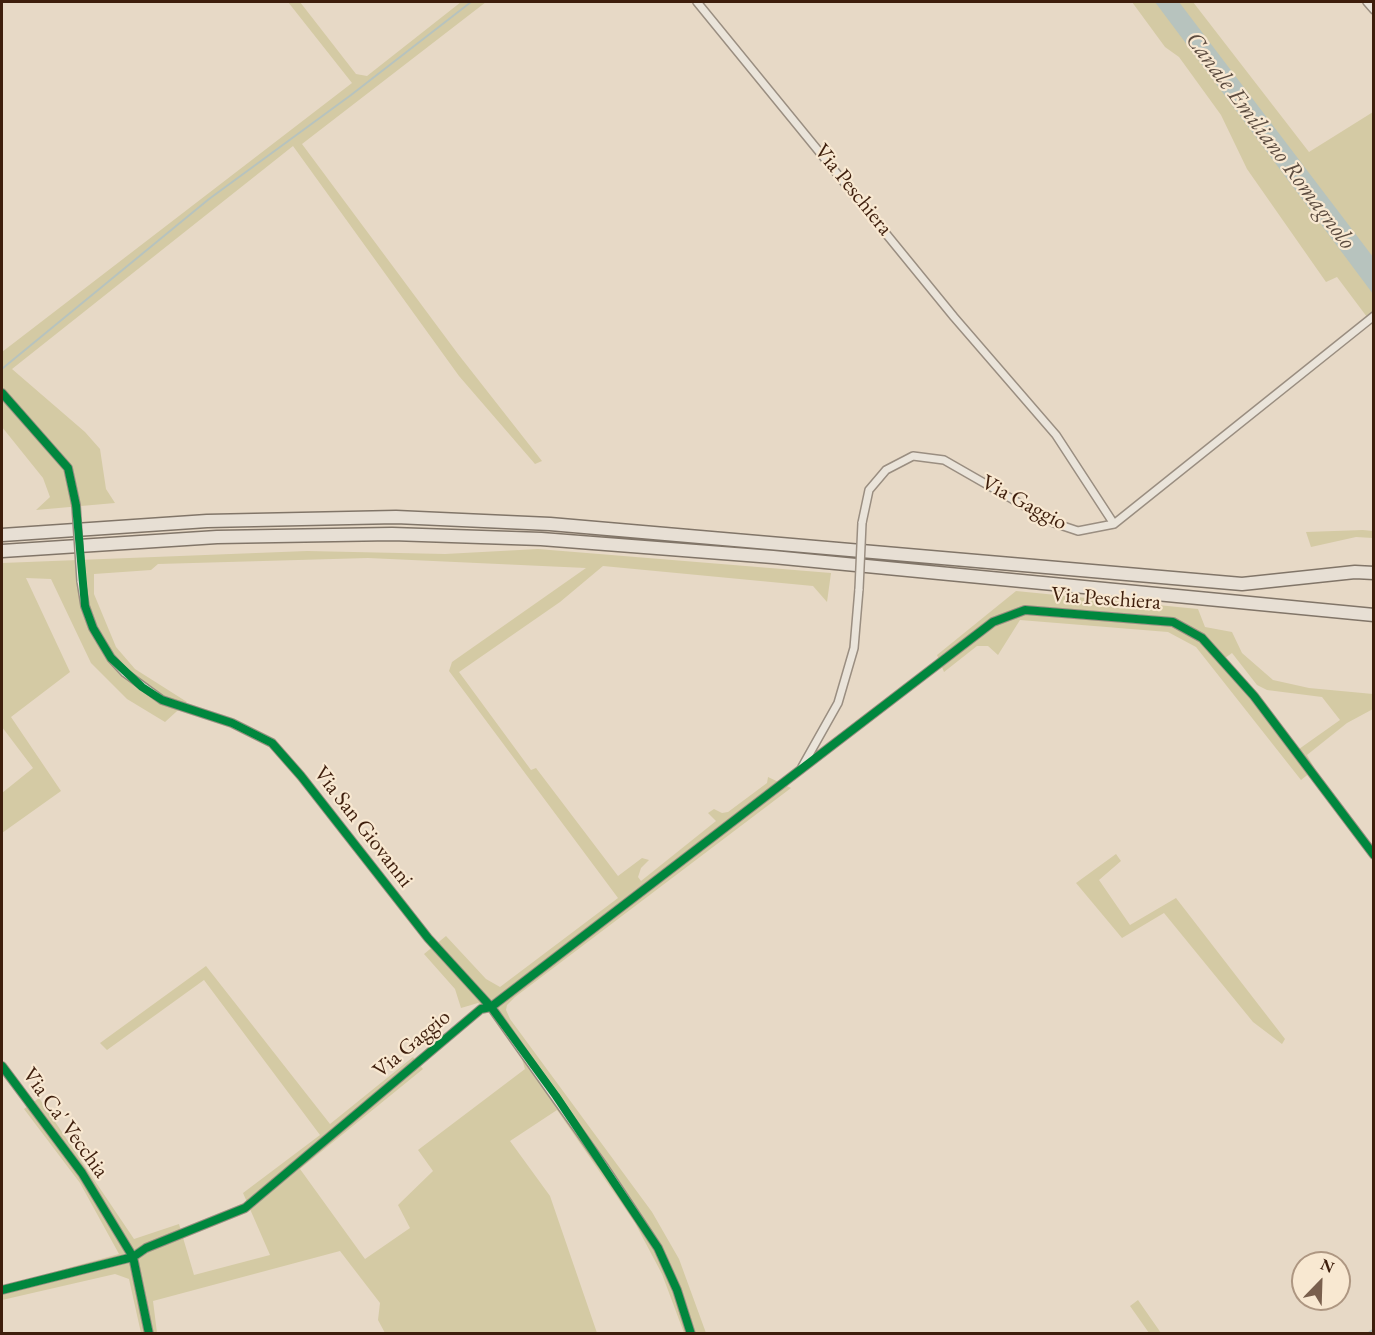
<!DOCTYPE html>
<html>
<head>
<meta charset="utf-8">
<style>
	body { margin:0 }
	#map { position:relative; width:1375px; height:1335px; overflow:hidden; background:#e7d9c6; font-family:"EB Garamond",serif }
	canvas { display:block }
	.frame { position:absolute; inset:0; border:3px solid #3e1e0c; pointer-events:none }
	.north { position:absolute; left:1291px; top:1251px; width:60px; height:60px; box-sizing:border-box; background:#f8e8d1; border:2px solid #ae9782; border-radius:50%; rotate:23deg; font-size:16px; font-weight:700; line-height:24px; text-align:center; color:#3e1e0c }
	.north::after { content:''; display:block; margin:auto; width:21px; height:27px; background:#795f4d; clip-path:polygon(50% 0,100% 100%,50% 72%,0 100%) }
</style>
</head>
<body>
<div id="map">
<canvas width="1375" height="1335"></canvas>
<div class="frame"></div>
<div class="north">N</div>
</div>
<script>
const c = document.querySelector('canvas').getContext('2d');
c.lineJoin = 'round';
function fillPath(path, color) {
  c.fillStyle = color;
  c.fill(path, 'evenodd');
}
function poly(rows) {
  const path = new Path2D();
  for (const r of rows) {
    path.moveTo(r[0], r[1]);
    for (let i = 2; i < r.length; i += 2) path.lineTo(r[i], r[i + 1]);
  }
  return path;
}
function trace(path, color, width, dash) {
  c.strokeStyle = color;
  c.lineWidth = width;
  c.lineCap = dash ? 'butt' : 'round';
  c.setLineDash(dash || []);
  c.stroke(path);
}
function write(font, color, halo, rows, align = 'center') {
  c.font = font + ' "EB Garamond",serif';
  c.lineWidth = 4.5;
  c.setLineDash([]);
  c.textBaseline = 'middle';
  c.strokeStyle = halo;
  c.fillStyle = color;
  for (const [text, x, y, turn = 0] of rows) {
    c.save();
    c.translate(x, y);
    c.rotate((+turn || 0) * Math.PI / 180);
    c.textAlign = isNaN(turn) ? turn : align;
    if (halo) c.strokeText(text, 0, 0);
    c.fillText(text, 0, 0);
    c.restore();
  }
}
const green = poly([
	[288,2,300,2,356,74,367,76,461,2,486,2,302,144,458,354,542,461,535,464,459,376,293,146,12,369,85,432,100,449,106,489,115,503,36,510,50,497,43,478,2,427,2,352,352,83],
	[1132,2,1193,2,1309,152,1373,112,1373,325,1337,277,1326,282,1247,169,1221,115,1179,57,1165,47],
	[1363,530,1373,531,1373,538,1356,537,1311,547,1306,532],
	[538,549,831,573,827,602,813,586,603,566,560,602,459,672,531,770,536,768,618,876,642,858,649,860,641,868,638,877,641,881,716,821,708,813,714,809,722,813,728,812,767,783,768,777,791,788,515,997,507,1005,506,1010,510,1019,652,1212,679,1259,706,1333,684,1333,662,1274,635,1223,557,1110,510,1141,550,1196,597,1333,385,1333,378,1320,380,1303,340,1251,153,1301,157,1333,141,1333,129,1279,115,1274,2,1300,2,1286,119,1254,80,1183,24,1109,39,1098,134,1239,179,1224,194,1275,270,1255,243,1193,320,1135,204,980,107,1050,100,1043,206,966,330,1124,413,1057,423,1069,300,1169,365,1259,410,1228,398,1205,433,1171,418,1150,525,1069,521,1056,490,1011,478,1003,461,1008,455,989,424,954,446,936,486,979,500,987,618,898,449,671,452,662,586,568,368,558,158,564,151,570,94,574,94,594,116,647,135,669,187,702,165,722,127,699,91,663,51,579,26,578,70,672,11,717,61,791,2,833,2,793,33,768,2,727,2,563,307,551,445,554],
	[1016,591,1198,609,1205,627,1232,632,1242,653,1273,680,1309,688,1373,694,1373,709,1347,723,1307,755,1315,769,1301,780,1196,647,1168,632,1020,620,998,655,988,646,977,646,944,672,937,655],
	[1232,653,1257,685,1267,690,1322,697,1340,720,1299,749,1225,658],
	[1116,854,1121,861,1099,880,1130,925,1176,898,1285,1039,1282,1044,1253,1022,1164,913,1122,938,1076,883],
	[1138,1300,1161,1333,1149,1333,1130,1306]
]);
const water = poly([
	[1155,2,1179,2,1373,257,1373,294]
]);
const stream = poly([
	[3,368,209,199,351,95,471,2],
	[1367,1334,1374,1329]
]);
const minor = poly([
	[697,2,954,317,1056,435,1114,524],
	[1367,2,1374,10],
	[2,393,68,468,76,505],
	[862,523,869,490,886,470,913,456,944,460,1054,523,1078,531,1114,524,1374,316],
	[81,581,85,606,93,628,111,658,125,673,162,700,232,723,272,743,301,776,428,938,491,1007,605,1168,658,1248,677,1290,691,1334],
	[802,767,838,703,854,648,859,589],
	[2,1066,82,1173,133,1257,149,1334],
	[2,1290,133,1257,146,1248,245,1208,481,1009,491,1007,993,622,1025,610,1173,622,1202,638,1254,696,1374,855]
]);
const motorway = poly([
	[2,535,207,521,396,517,550,524,1242,584,1355,572,1374,573],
	[2,551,217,537,392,534,541,539,773,557,1374,615]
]);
const minorBridge = poly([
	[76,505,81,581],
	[859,589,862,523]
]);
const cycleway = poly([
	[2,393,68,468,76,505,85,606,93,628,111,658,142,687,162,700,232,723,272,743,301,776,428,938,491,1007,556,1096,658,1248,677,1290,691,1334],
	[2,1066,82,1173,133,1257,149,1334],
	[2,1290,133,1257,146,1248,245,1208,481,1009,491,1007,993,622,1025,610,1173,622,1202,638,1254,696,1374,855]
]);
const streetNames = [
	["Via Peschiera",853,190,51],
	["Via Gaggio",1024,503,28],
	["Via Peschiera",1106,599,4],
	["Via San Giovanni",363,827,52],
	["Via Gaggio",412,1044,-40],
	["Via Ca' Vecchia",65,1123,54]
];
const waterNames = [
	["Canale Emiliano Romagnolo",1270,141,53]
];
fillPath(green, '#d4caa4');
fillPath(water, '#b7c3be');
trace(stream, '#b7c3be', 2);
trace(minor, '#9a8e81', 10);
trace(motorway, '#817568', 15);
trace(minor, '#eae4da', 7);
trace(motorway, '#e7dfd4', 12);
trace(minorBridge, '#9a8e81', 10, []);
trace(minorBridge, '#eae4da', 7);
trace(cycleway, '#00873e', 8);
write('22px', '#3e1e0c', '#f8e8d1', streetNames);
write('italic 24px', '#5c4c40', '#f8e8d1', waterNames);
</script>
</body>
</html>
